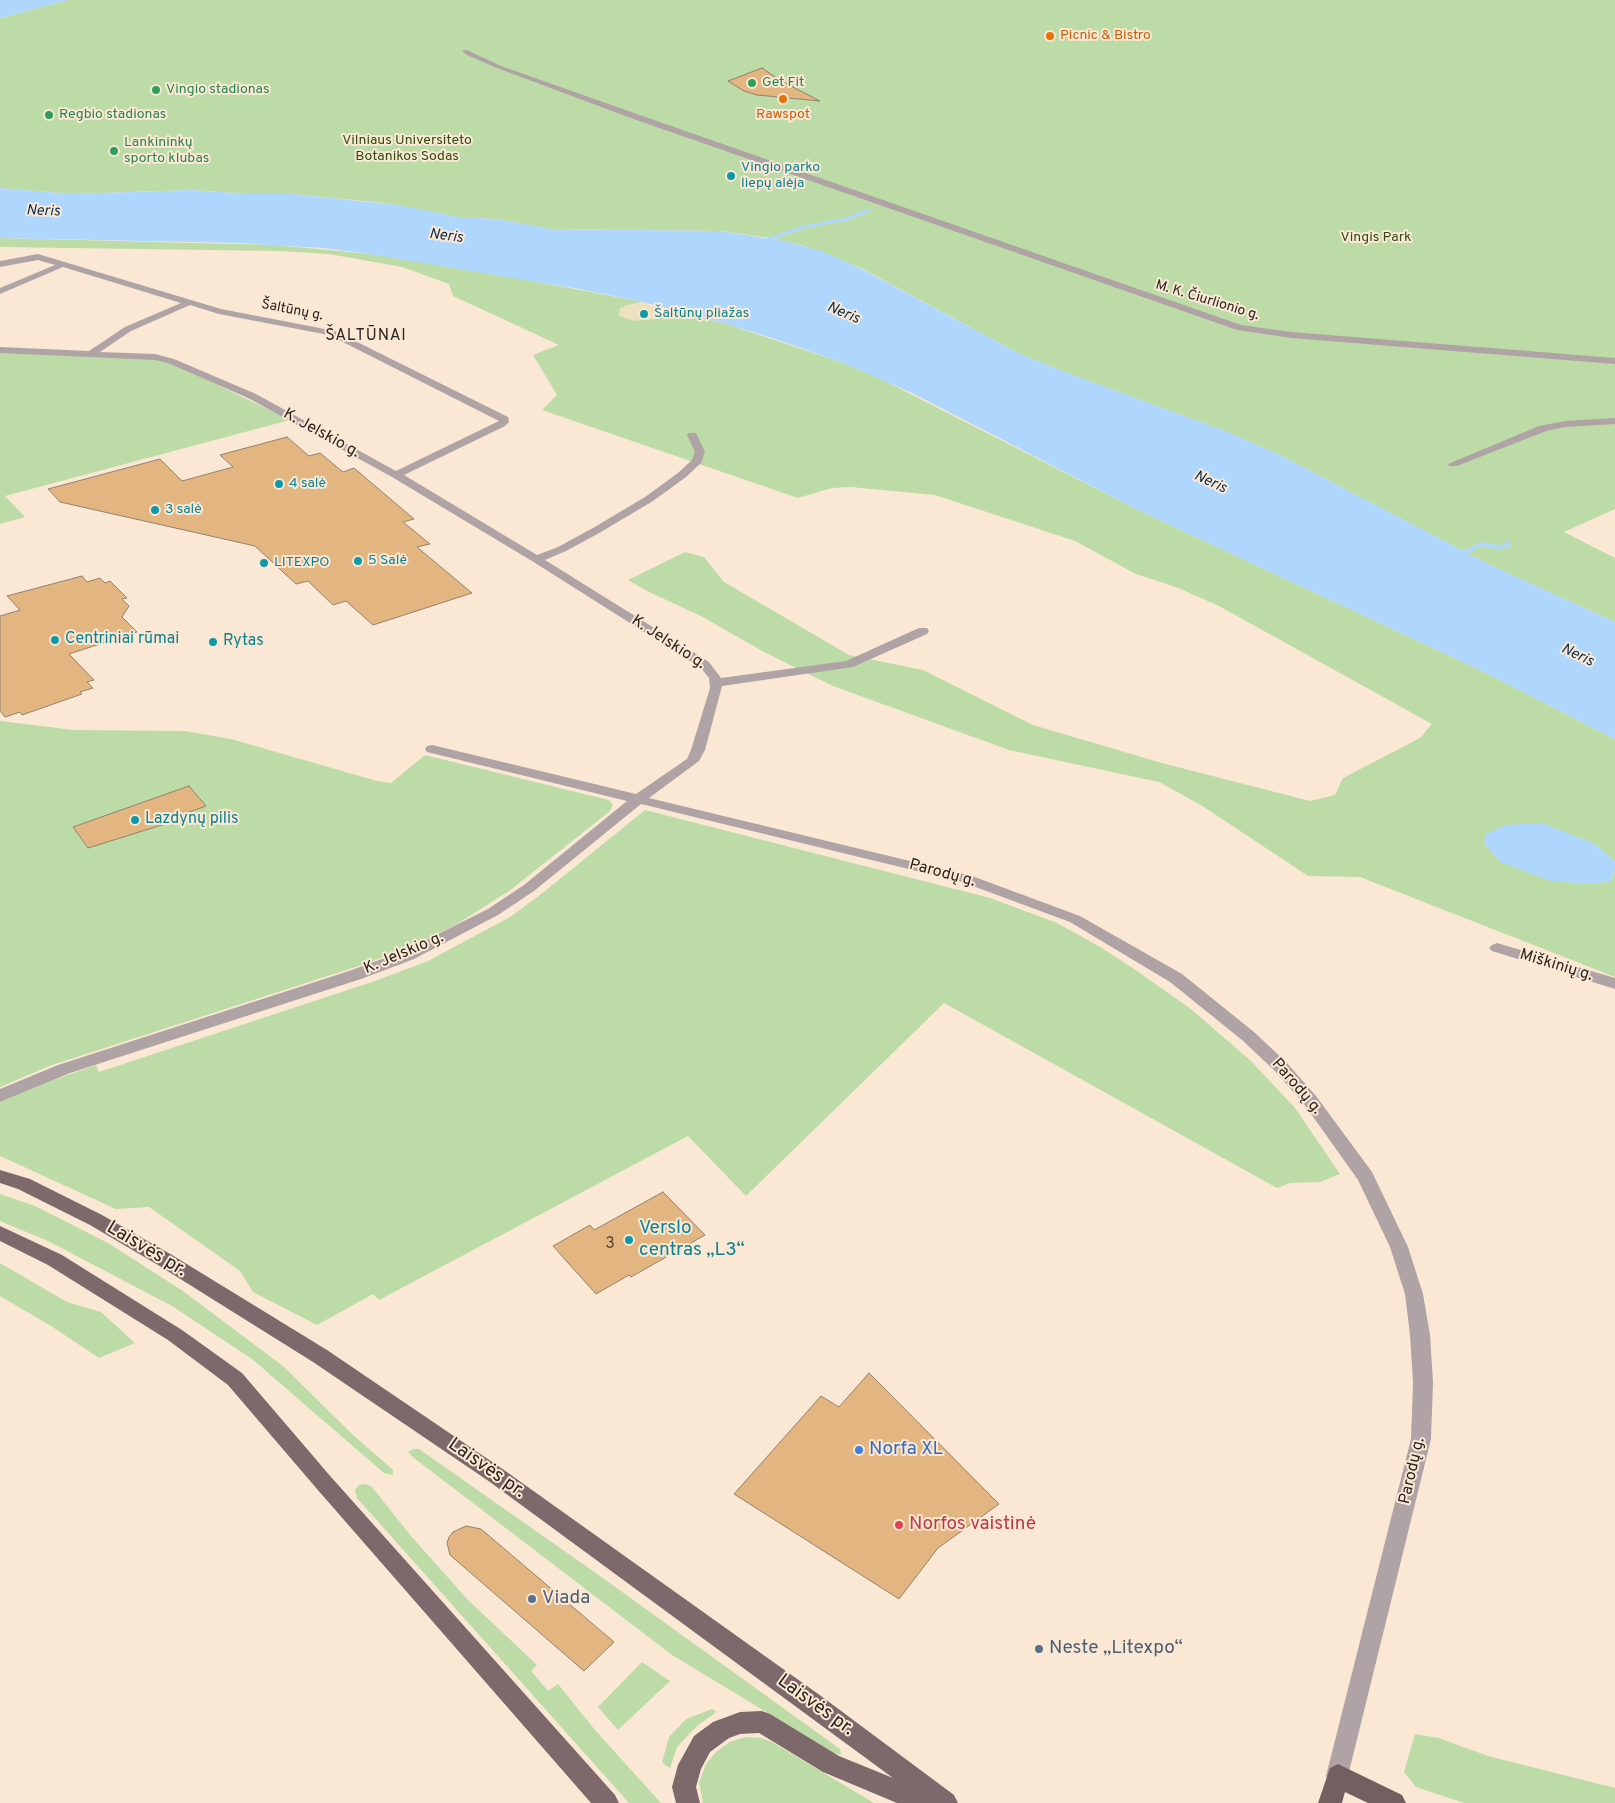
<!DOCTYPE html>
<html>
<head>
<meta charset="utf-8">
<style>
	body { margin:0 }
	canvas { display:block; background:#fae8d5 }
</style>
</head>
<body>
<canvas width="1615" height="1803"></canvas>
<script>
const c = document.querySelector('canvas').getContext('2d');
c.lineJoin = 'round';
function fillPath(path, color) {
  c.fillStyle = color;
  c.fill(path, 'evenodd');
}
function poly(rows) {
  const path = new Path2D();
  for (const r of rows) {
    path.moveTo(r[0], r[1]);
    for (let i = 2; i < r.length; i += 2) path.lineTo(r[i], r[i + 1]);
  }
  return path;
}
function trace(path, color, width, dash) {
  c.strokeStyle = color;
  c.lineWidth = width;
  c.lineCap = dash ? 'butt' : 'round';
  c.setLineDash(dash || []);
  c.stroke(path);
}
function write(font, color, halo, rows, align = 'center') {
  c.font = font + ' Overpass,sans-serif';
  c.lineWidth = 4;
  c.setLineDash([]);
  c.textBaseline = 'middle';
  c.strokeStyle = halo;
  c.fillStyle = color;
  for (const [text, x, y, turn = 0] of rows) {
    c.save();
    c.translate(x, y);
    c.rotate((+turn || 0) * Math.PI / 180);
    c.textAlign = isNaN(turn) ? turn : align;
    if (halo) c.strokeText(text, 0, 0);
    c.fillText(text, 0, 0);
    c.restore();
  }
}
const green = poly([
	[68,0,1615,0,1615,509,1564,532,1615,558,1615,622,1490,565,1284,457,1228,432,1065,372,1020,354,861,268,804,246,770,238,721,231,551,229,497,219,458,217,383,203,293,194,248,194,191,190,72,194,0,188,0,18],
	[0,238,276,245,370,254,470,269,643,302,624,306,655,319,675,311,730,325,846,364,881,379,1140,511,1478,669,1615,739,1615,861,1593,843,1591,884,1611,881,1615,870,1615,977,1360,877,1308,876,1201,805,1159,782,1009,750,833,686,764,652,701,616,649,592,628,580,685,552,704,557,724,582,849,655,923,670,1033,725,1162,763,1310,801,1335,795,1343,778,1420,738,1432,724,1219,606,1176,587,1136,574,1075,541,935,495,851,487,832,488,798,498,542,410,557,395,533,355,559,345,453,296,449,284,402,267,329,254,280,251,0,247],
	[0,352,154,359,172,363,290,420,5,496,25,517,0,524],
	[0,721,74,730,185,731,231,739,377,781,391,783,425,755,609,800,613,805,609,812,509,891,457,924,416,944,368,963,52,1065,0,1087],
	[645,810,990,898,1057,923,1102,948,1137,971,1191,1009,1251,1061,1295,1108,1340,1174,1320,1182,1290,1183,1277,1188,944,1003,746,1196,688,1136,379,1300,373,1294,317,1325,253,1292,240,1271,149,1207,116,1209,0,1156,0,1102,48,1082,96,1065,99,1072,375,981,428,961,510,917,540,895],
	[0,1194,35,1206,108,1243,183,1291,283,1366,352,1434,393,1470,393,1475,384,1473,252,1359,172,1306,48,1241,0,1221],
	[0,1263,67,1302,101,1312,135,1343,99,1358,51,1326,0,1296],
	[413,1449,419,1449,600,1576,840,1749,841,1755,834,1753,672,1655,414,1458,408,1452],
	[366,1484,372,1487,411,1536,467,1599,537,1665,531,1671,548,1691,558,1684,595,1730,661,1803,629,1803,357,1498,355,1490,359,1485],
	[642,1662,670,1681,618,1730,598,1707],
	[712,1709,716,1711,714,1714,698,1725,677,1747,670,1768,665,1765,662,1762,669,1737,686,1719],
	[1415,1734,1439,1738,1488,1756,1615,1788,1615,1803,1464,1803,1416,1787,1404,1772],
	[745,1737,761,1738,772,1742,874,1803,703,1803,699,1782,706,1764,717,1751,730,1742]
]);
const sand = poly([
	[643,302,652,306,674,311,655,319,635,321,619,316,620,308]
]);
const water = poly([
	[0,0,68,0,0,18],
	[0,188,72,194,191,190,248,194,293,194,398,205,458,217,497,219,551,229,721,231,784,241,821,251,860,268,1020,354,1065,372,1228,432,1284,457,1490,565,1615,622,1615,739,1478,669,1140,511,914,394,846,364,772,338,730,325,643,302,579,289,370,254,322,248,236,243,0,238],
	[1542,823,1593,843,1615,861,1615,870,1611,881,1591,884,1551,881,1500,862,1484,843,1486,834,1505,825]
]);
const streamFar1 = poly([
	[764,241,804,227,847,219,869,210]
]);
const stream = poly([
	[1458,555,1482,544,1497,547,1507,546,1507,542]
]);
const building = poly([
	[762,68,781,81,820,101,757,95,744,91,728,81,762,68],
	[287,437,309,456,320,453,343,472,354,468,414,519,403,522,430,544,417,547,472,593,373,625,346,601,333,605,308,581,296,584,255,546,60,502,48,489,160,459,182,481,233,467,220,455,287,437],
	[82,576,87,582,100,578,105,583,110,581,127,598,122,599,129,606,122,617,137,632,69,654,94,680,87,682,93,688,80,692,82,694,22,715,20,712,5,717,0,711,0,616,20,610,7,596,82,576],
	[189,786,206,806,184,814,186,817,165,824,88,848,73,827,189,786],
	[663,1192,705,1235,631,1277,629,1275,596,1294,553,1246,590,1225,594,1230,663,1192],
	[869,1373,999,1504,938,1548,899,1599,734,1494,821,1396,839,1407,869,1373],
	[466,1526,481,1529,614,1642,584,1671,450,1555,447,1543,449,1537,453,1532,466,1526]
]);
const minor = poly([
	[463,50,467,50,501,66,634,113,1241,325,1291,332,1615,358,1615,364,1291,338,1237,330,628,117,497,68,467,55,463,52,463,50],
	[38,254,221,309,335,331,508,417,509,422,505,426,404,475,537,555,558,547,593,528,645,497,678,473,692,460,695,452,687,435,688,433,696,433,705,452,701,463,686,477,653,501,601,532,566,551,545,560,709,662,721,678,846,661,919,628,927,628,929,631,927,634,853,667,722,686,705,750,699,761,649,798,972,876,1080,916,1182,974,1254,1032,1286,1062,1316,1096,1372,1172,1408,1247,1423,1294,1430,1335,1433,1382,1431,1439,1346,1784,1338,1788,1330,1784,1326,1776,1411,1439,1413,1382,1410,1335,1405,1294,1390,1247,1358,1180,1304,1104,1274,1070,1242,1040,1170,982,1070,922,962,882,641,804,534,891,498,915,414,959,361,979,70,1073,0,1102,0,1089,58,1065,349,971,404,951,488,909,524,885,627,801,427,752,425,749,427,746,432,745,636,794,687,759,691,750,710,688,709,678,701,668,532,561,392,477,248,398,168,363,155,360,0,353,0,347,89,351,125,327,181,303,63,267,0,294,0,288,55,265,38,260,0,267,0,261,38,254],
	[190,305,219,314,329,335,499,421,396,471,256,394,174,359,155,354,100,352,131,331,190,305],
	[1615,418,1615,424,1565,427,1546,431,1457,466,1449,466,1448,464,1539,426,1565,421,1615,418],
	[1497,943,1615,978,1615,989,1492,951,1489,948,1492,945,1497,943]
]);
const primary = poly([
	[0,1170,30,1179,102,1215,172,1255,327,1350,504,1470,821,1696,954,1795,958,1803,897,1803,823,1772,759,1733,740,1734,729,1738,710,1752,701,1769,696,1787,700,1803,676,1803,672,1787,678,1765,694,1736,713,1722,740,1712,762,1711,770,1714,839,1756,893,1778,490,1482,313,1362,158,1265,90,1225,18,1189,0,1183,0,1170],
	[0,1226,62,1255,182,1330,242,1373,331,1477,615,1795,619,1803,591,1803,317,1489,228,1385,168,1340,48,1265,0,1241,0,1226]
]);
const trunk = poly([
	[1338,1764,1402,1795,1406,1803,1368,1803,1345,1792,1342,1803,1318,1803,1330,1768,1338,1764]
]);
const markers = [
	[1050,36,5,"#e8710a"],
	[752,83,5,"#2e9e5b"],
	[156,90,5,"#2e9e5b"],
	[783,99,5,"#e8710a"],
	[49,115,5,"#2e9e5b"],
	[114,151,5,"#2e9e5b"],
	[731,176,5,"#0f9aa8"],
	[644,314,5,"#0f9aa8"],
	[279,484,5,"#0f9aa8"],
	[155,510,5,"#0f9aa8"],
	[358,561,5,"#0f9aa8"],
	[264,563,5,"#0f9aa8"],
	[55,640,5,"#0f9aa8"],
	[213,642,5,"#0f9aa8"],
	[135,820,5,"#0f9aa8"],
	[629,1240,5,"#0f9aa8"],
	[859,1450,5,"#3f7fe0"],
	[899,1525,5,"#e0444e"],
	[532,1599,5,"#5c6f8a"],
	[1039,1649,5,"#5c6f8a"]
];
const farFoodnames = [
	["Picnic & Bistro",1060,36],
	["Rawspot",783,115,"center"]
];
const farLeisurenames = [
	["Get Fit",762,83],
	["Vingio stadionas",166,90],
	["Regbio stadionas",59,115],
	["Lankininkų",124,143],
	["sporto klubas",124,159]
];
const farParknames = [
	["Vilniaus Universiteto",407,141],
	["Botanikos Sodas",407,157],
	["Vingis Park",1376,238]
];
const farCulturenames = [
	["Vingio parko",741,168],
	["liepų alėja",741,184],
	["Šaltūnų pliažas",654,314],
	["4 salė",289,484],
	["3 salė",165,510],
	["5 Salė",368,561],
	["LITEXPO",274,563]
];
const farStreetnames = [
	["M. K. Čiurlionio g.",1207,301,17],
	["Šaltūnų g.",292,311,11]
];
const farWaternames = [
	["Neris",43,212,2],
	["Neris",446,237,7],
	["Neris",843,314,23],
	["Neris",1210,483,25],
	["Neris",1577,656,26]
];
const farQuarternames = [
	["ŠALTŪNAI",366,337]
];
const streetNames = [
	["K. Jelskio g.",321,434,29],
	["K. Jelskio g.",668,643,33],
	["Parodų g.",942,874,15],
	["K. Jelskio g.",404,954,-23],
	["Miškinių g.",1556,966,17],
	["Parodų g.",1296,1087,49],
	["Parodų g.",1413,1471,-77]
];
const cultureNames = [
	["Centriniai rūmai",65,640],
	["Rytas",223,642],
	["Lazdynų pilis",145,820]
];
const nearNumbernames = [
	["3",610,1245]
];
const nearCulturenames = [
	["Verslo",639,1229],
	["centras „L3“",639,1251]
];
const nearStreetnames = [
	["Laisvės pr.",146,1250,31],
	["Laisvės pr.",486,1469,35],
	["Laisvės pr.",815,1706,36]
];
const nearShopnames = [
	["Norfa XL",869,1450]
];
const nearHealthnames = [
	["Norfos vaistinė",909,1525]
];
const nearServicenames = [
	["Viada",542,1599],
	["Neste „Litexpo“",1049,1649]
];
fillPath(green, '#bddba6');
fillPath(sand, '#ece2bd');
fillPath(water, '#afd7fe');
trace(streamFar1, '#afd7fe', 3);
trace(stream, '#afd7fe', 4);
fillPath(building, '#e3b581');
trace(building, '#928271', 1);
fillPath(minor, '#b0a3a5');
fillPath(primary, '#7d686b');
fillPath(trunk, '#745e60');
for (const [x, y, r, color] of markers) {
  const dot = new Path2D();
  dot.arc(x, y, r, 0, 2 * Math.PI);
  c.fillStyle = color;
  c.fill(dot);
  trace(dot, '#fae8d5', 2);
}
write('14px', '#c56008', '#fae8d5', farFoodnames, 'left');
write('14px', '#27864d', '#fae8d5', farLeisurenames, 'left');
write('14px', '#304c0f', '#fae8d5', farParknames);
write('14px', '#0d838f', '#fae8d5', farCulturenames, 'left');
write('14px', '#2b251e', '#fae8d5', farStreetnames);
write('italic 15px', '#0a2f4e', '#fae8d5', farWaternames);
c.letterSpacing = '1px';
write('16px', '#2b251e', '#fae8d5', farQuarternames);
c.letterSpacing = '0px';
write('16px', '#2b251e', '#fae8d5', streetNames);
write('16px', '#0d838f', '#fae8d5', cultureNames, 'left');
write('16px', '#594937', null, nearNumbernames);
write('19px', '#0d838f', '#fae8d5', nearCulturenames, 'left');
write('19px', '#2b251e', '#fae8d5', nearStreetnames);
write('19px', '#366cbe', '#fae8d5', nearShopnames, 'left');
write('19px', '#be3a42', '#fae8d5', nearHealthnames, 'left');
write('19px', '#4e5e75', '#fae8d5', nearServicenames, 'left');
</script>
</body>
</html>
